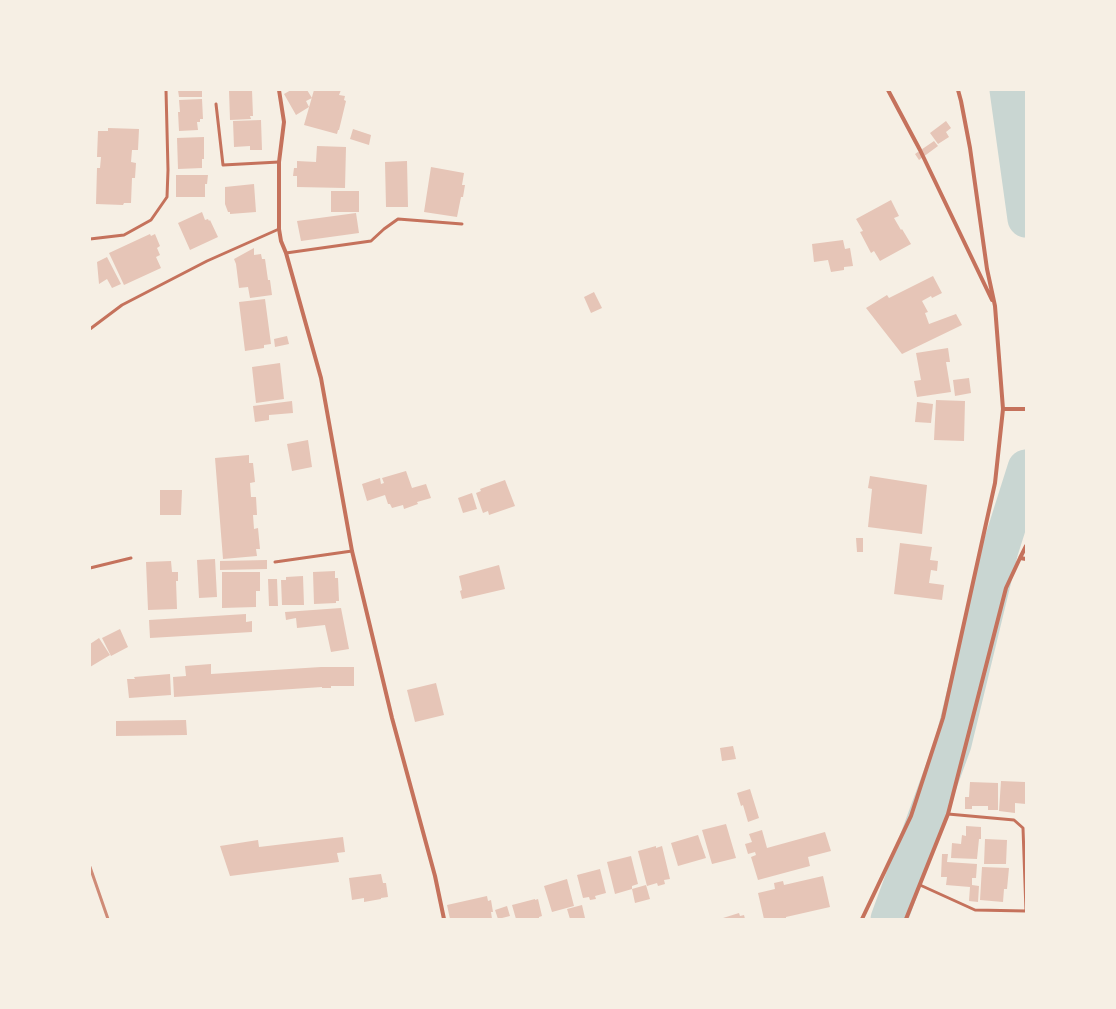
<!DOCTYPE html>
<html>
<head>
<meta charset="utf-8">
<style>
	body { margin:0 }
	#map { position:relative; width:1116px; height:1009px; overflow:hidden; background:#f6efe4; font-family:"Open Sans",sans-serif }
	canvas { display:block }
	.frame { position:absolute; inset:0; border:91px solid #f6efe4; pointer-events:none }
</style>
</head>
<body>
<div id="map">
<canvas width="1116" height="1009"></canvas>
<div class="frame"></div>
</div>
<script>
const c = document.querySelector('canvas').getContext('2d');
c.lineJoin = 'round';
function poly(rows) {
  const path = new Path2D();
  for (const r of rows) {
    path.moveTo(r[0], r[1]);
    for (let i = 2; i < r.length; i += 2) path.lineTo(r[i], r[i + 1]);
  }
  return path;
}
function trace(path, color, width, dash) {
  c.strokeStyle = color;
  c.lineWidth = width;
  c.lineCap = dash ? 'butt' : 'round';
  c.setLineDash(dash || []);
  c.stroke(path);
}
function fillPath(path, color) {
  c.fillStyle = color;
  c.fill(path, 'evenodd');
}
const river = poly([
	[1008,90,1026,219],
	[889,919,953,744,1000,550,1026,468]
]);
const building = poly([
	[178,90,202,90,202,97,179,97],
	[229,90,252,90,253,116,250,116,251,119,230,120],
	[291,90,307,90,312,98,306,101,309,107,296,115,284,94],
	[314,90,341,90,339,95,345,96,344,100,346,101,339,130,338,130,337,134,304,125],
	[202,99,203,119,200,119,200,122,197,122,198,130,179,131,178,112,180,112,179,100],
	[261,120,262,150,250,150,250,146,234,147,233,121],
	[946,121,951,128,946,132,949,137,938,144,930,133],
	[108,128,139,129,138,150,132,150,131,162,136,163,135,178,132,178,131,203,124,203,123,205,96,204,97,168,100,168,101,157,97,157,98,131,108,131],
	[353,129,371,135,369,145,350,139],
	[204,137,204,159,202,159,202,168,178,169,177,138],
	[934,141,938,146,919,160,915,154],
	[317,146,346,147,345,188,297,187,297,176,293,176,294,168,297,168,297,161,316,162],
	[407,161,408,207,386,207,385,162],
	[431,167,464,173,462,185,465,185,463,197,461,197,457,217,424,212],
	[176,175,208,175,207,184,205,184,205,197,176,197],
	[254,184,256,212,230,214,230,212,228,212,225,204,225,187],
	[331,191,359,191,359,212,331,212],
	[891,200,899,216,894,218,901,230,902,229,911,244,880,261,874,251,871,253,860,232,863,231,856,219],
	[202,212,205,220,208,219,209,221,210,220,218,237,190,250,178,223],
	[356,213,359,233,301,241,297,221],
	[150,234,151,236,155,234,160,246,157,248,160,255,156,257,161,268,124,285,109,253],
	[843,240,845,249,850,248,853,266,844,267,844,270,831,272,828,260,814,262,812,244],
	[254,248,254,255,261,254,262,259,265,259,268,280,270,280,272,295,250,298,248,287,239,288,236,264,234,259],
	[107,257,121,284,112,288,107,279,99,284,97,262],
	[933,276,942,293,932,298,931,296,922,301,928,312,925,313,929,324,956,314,962,325,902,354,866,308,887,295,889,298],
	[594,292,602,308,591,313,584,297],
	[265,299,271,344,264,345,264,348,245,351,239,302],
	[287,336,289,344,275,347,274,339],
	[948,348,950,362,946,362,951,392,917,397,914,381,921,380,916,353],
	[280,363,284,399,256,403,252,367],
	[969,378,971,393,955,396,953,380],
	[936,400,965,401,964,441,934,440],
	[292,401,293,413,269,415,269,420,255,422,253,406],
	[917,402,933,404,931,423,915,422],
	[308,440,312,467,292,471,287,444],
	[249,455,249,463,253,463,255,482,250,483,251,497,256,497,257,515,253,515,254,529,258,528,260,549,256,549,257,556,223,559,215,458],
	[406,471,412,488,426,484,431,498,417,502,418,504,404,509,403,505,392,508,390,504,388,504,385,495,367,501,362,484,380,478,381,484,384,483,382,478],
	[870,476,927,485,922,534,868,527,872,489,868,488],
	[505,480,515,506,489,515,488,511,483,513,476,493,481,491,480,489],
	[160,490,182,490,181,515,160,515],
	[472,493,477,509,463,513,458,498],
	[856,538,863,538,863,552,857,552],
	[900,543,932,547,930,560,938,561,937,571,931,570,929,583,944,585,942,600,894,594],
	[215,559,217,597,199,598,197,560],
	[267,560,267,569,220,570,220,561],
	[171,561,172,572,178,572,178,581,176,581,177,609,148,610,146,562],
	[499,565,505,589,462,599,460,591,462,590,459,576],
	[335,571,335,578,338,578,339,601,336,601,336,603,314,604,313,572],
	[222,572,260,572,260,591,256,591,256,607,222,608],
	[303,576,304,605,282,605,281,580,286,580,286,577],
	[268,579,277,579,278,606,269,606],
	[341,608,349,649,331,652,325,625,297,628,296,618,286,620,285,612],
	[246,614,246,622,252,621,252,632,150,638,149,620],
	[120,629,128,647,111,656,102,638],
	[99,638,110,655,90,667,90,644],
	[211,664,211,674,321,667,354,667,354,686,331,686,331,688,322,688,322,687,174,697,173,677,186,676,185,666],
	[170,674,171,695,129,698,127,679,135,679,134,677],
	[436,683,444,715,415,722,407,690],
	[186,720,187,735,116,736,116,721],
	[733,746,736,759,722,761,720,748],
	[1001,781,1025,782,1025,783,1026,783,1026,804,1015,803,1015,813,999,811],
	[970,782,998,783,998,810,988,810,988,806,972,806,972,809,965,809,965,797,969,797],
	[750,789,759,818,748,822,743,805,741,806,737,793],
	[726,824,736,858,712,864,702,830],
	[966,826,981,827,981,839,979,839,977,859,951,858,952,843,961,844,962,835,966,836],
	[762,830,767,848,825,832,831,851,808,857,810,866,758,880,751,857,756,855,755,852,748,854,745,844,752,842,749,834],
	[698,835,706,858,678,866,671,843],
	[343,837,345,852,337,853,339,862,230,876,220,846,258,840,259,847],
	[985,839,1007,840,1006,864,984,864],
	[656,846,656,848,662,846,670,879,664,880,665,884,658,886,657,883,647,886,638,851],
	[942,854,948,854,947,862,977,864,976,878,972,878,972,885,979,886,978,902,969,901,970,887,946,885,947,877,941,877],
	[631,856,638,884,632,886,632,889,646,885,650,899,635,903,632,889,615,894,607,862],
	[982,867,1009,868,1007,889,1004,889,1003,902,980,900],
	[600,869,606,893,595,896,596,899,590,900,589,897,583,898,577,875],
	[381,874,383,883,386,883,388,897,381,898,381,899,364,902,364,898,352,900,349,878],
	[823,876,830,907,786,917,786,919,764,919,758,893,775,889,774,883,783,881,784,885],
	[567,879,574,906,552,912,544,886],
	[487,896,488,901,491,900,493,912,491,912,492,919,450,919,447,905],
	[535,899,535,900,538,899,542,916,539,917,539,919,516,919,512,905],
	[582,905,585,918,580,919,570,919,567,909],
	[507,906,510,916,498,919,495,910],
	[739,913,740,916,744,915,745,919,724,919,723,918]
]);
const service = poly([
	[216,104,223,165,279,162],
	[90,239,124,235,151,220,167,197,168,170,166,90],
	[286,253,371,241,384,229,398,219,462,224],
	[90,329,122,305,207,261,279,229],
	[275,562,352,551],
	[90,568,131,558],
	[920,885,975,910,1026,911,1023,828,1014,820,948,814]
]);
const minor = poly([
	[279,90,284,122,279,162,279,229,281,241,286,253,321,378,352,551,392,718,435,876,444,919],
	[888,90,920,150,992,300],
	[1003,409,1026,409],
	[1026,546,1020,558,1026,559],
	[862,919,911,816,943,718,995,483,1003,409,995,306,987,269,970,148,961,101,958,90],
	[906,919,948,814,1006,588,1020,558]
]);
const rail = poly([
	[90,867,108,919]
]);
trace(river, '#c9d6d2', 37);
fillPath(building, '#e6c5b7');
trace(service, '#c5725c', 3);
trace(minor, '#c5725c', 4);
trace(rail, '#cf8b77', 3);
</script>
</body>
</html>
